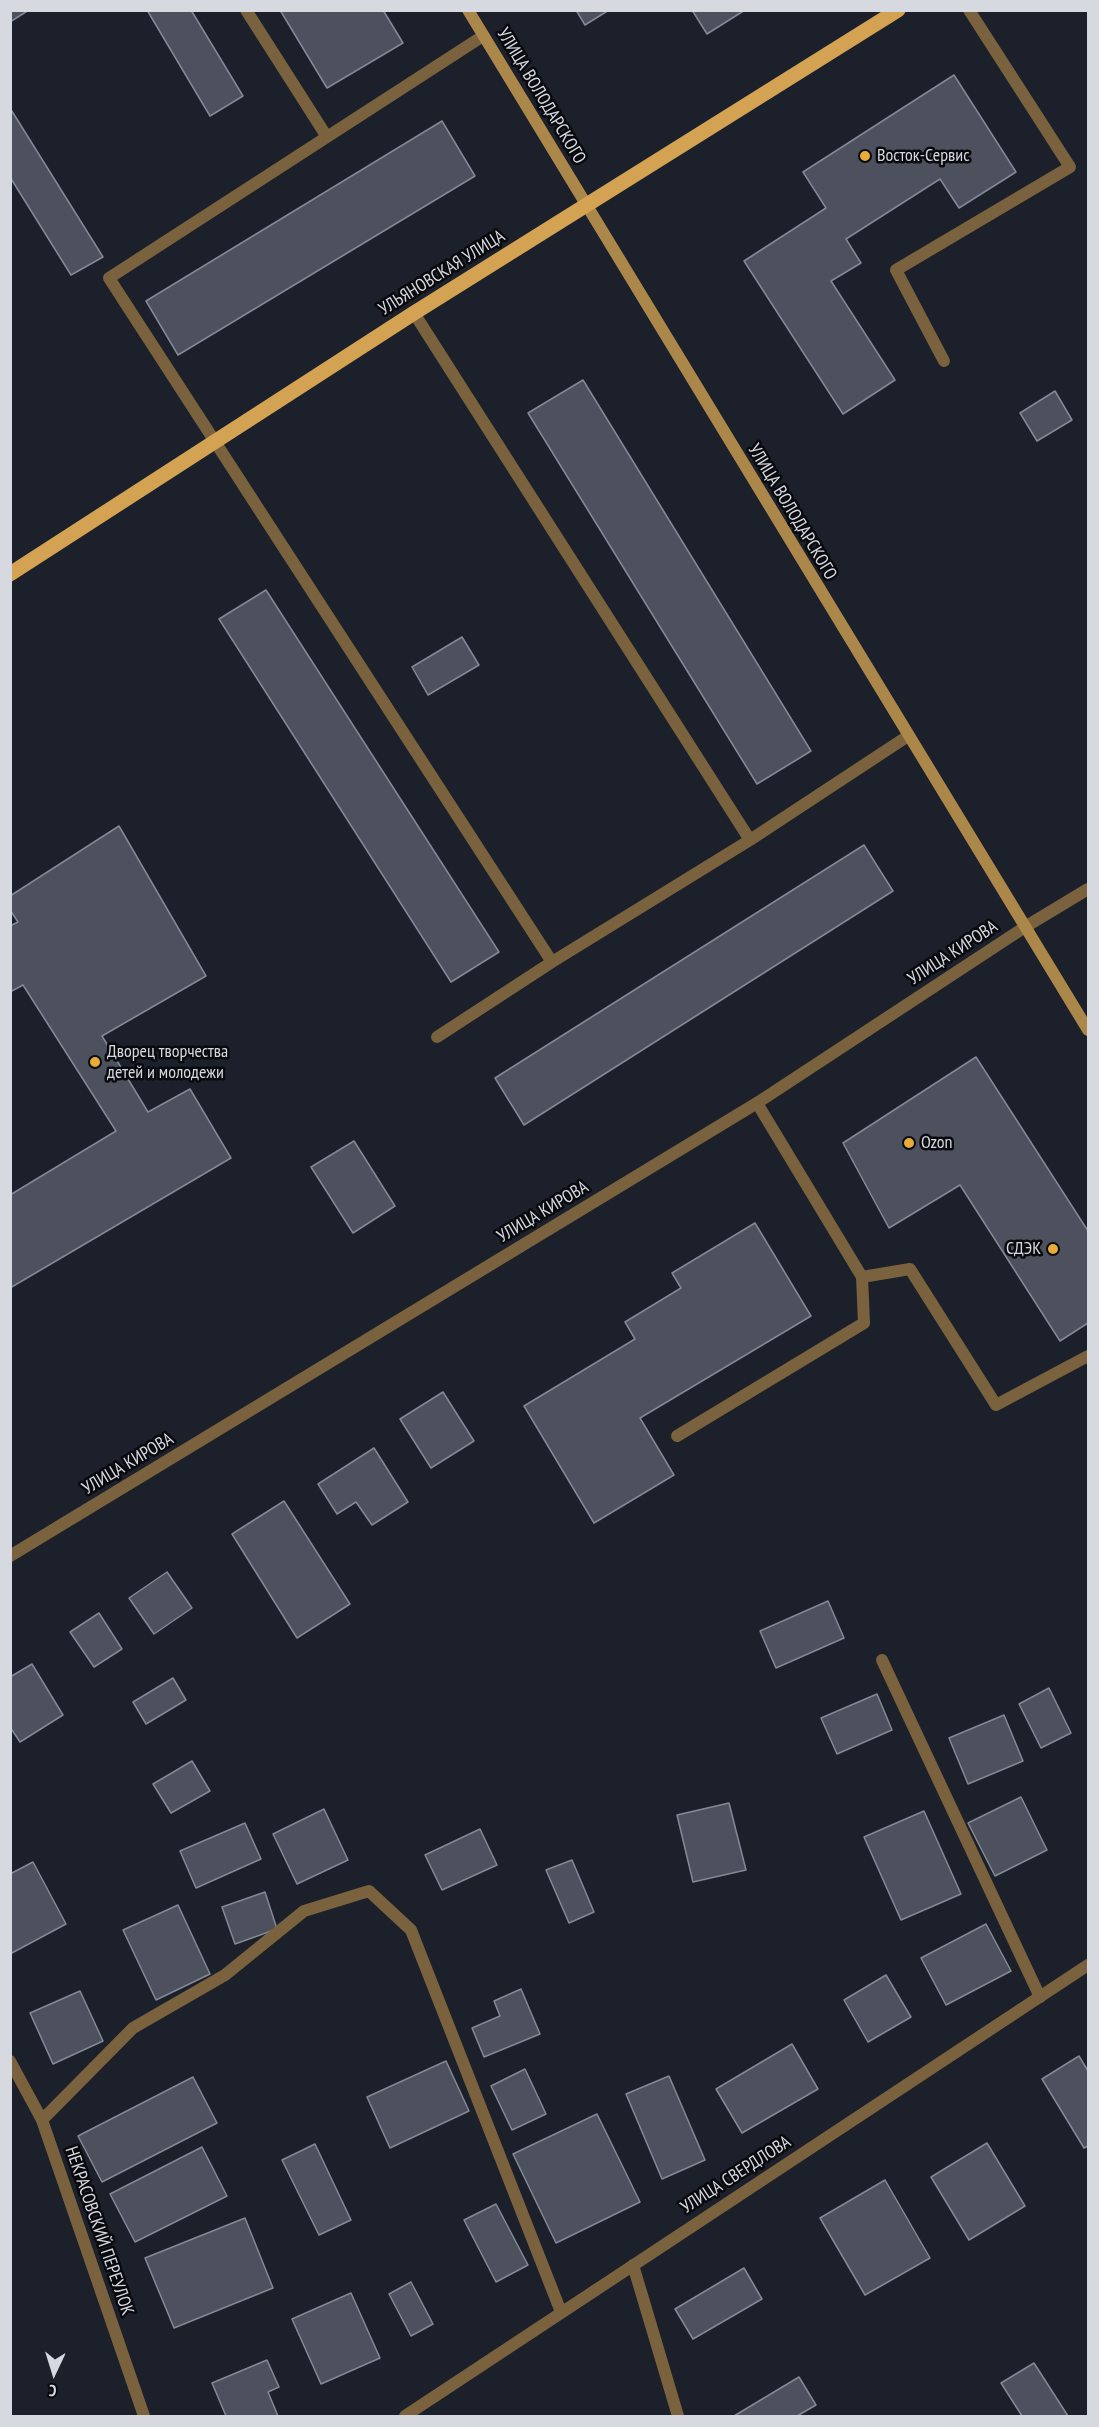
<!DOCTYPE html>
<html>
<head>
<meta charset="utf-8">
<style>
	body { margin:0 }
	#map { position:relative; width:1099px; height:2427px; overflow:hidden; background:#1c202a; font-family:"PT Sans Narrow",sans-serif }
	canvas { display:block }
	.frame { position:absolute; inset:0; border:12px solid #d6d9e0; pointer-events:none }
	.north { position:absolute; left:24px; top:2343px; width:60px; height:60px; -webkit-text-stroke:4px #080a0e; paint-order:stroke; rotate:184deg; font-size:16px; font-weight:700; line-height:24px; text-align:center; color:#d6d9e0 }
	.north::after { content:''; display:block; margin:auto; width:21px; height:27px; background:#d6d9e0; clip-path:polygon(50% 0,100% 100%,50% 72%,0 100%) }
</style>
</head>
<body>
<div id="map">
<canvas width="1099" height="2427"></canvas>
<div class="frame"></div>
<div class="north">С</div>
</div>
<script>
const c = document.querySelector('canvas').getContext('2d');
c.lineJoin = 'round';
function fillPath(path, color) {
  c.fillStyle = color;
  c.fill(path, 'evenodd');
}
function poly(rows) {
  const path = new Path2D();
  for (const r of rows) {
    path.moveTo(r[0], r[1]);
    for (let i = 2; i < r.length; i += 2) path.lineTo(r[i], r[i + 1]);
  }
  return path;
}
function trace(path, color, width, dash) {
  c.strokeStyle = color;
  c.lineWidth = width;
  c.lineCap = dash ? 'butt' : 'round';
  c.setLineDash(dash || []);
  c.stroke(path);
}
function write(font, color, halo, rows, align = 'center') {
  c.font = font + ' "PT Sans Narrow",sans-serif';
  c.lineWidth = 5;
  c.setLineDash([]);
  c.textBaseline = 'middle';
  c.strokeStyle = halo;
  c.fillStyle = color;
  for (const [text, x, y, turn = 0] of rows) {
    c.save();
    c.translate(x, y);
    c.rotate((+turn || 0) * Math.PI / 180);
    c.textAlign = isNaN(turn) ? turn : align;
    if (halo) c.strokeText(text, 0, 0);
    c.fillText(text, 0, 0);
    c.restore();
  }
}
const building = poly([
	[10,10,29,10,10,22,10,10],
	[147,10,191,10,243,96,210,116,147,10],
	[280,10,383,10,403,43,327,88,280,10],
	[576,10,609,10,585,25,576,10],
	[692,10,745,10,707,34,692,10],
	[954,75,1016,172,959,208,940,179,846,239,861,263,831,281,895,380,843,414,744,261,826,208,803,172,954,75],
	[10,108,103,257,71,275,10,177,10,108],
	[442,121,475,176,178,355,146,301,442,121],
	[583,380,811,751,757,784,528,413,583,380],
	[1055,391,1072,420,1037,441,1020,413,1055,391],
	[266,590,499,952,451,982,219,619,266,590],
	[462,637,479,665,428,695,412,667,462,637],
	[119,826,206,976,102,1036,148,1112,190,1089,231,1158,10,1288,10,1195,116,1131,23,985,10,992,10,926,18,922,10,910,10,896,119,826],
	[864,845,893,891,524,1125,495,1078,864,845],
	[976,1057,1088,1231,1088,1323,1060,1341,960,1185,889,1228,843,1143,976,1057],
	[354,1141,395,1206,353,1233,311,1167,354,1141],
	[755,1223,811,1316,640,1418,674,1475,594,1523,524,1406,635,1339,625,1322,681,1288,672,1273,755,1223],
	[443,1392,474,1441,431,1468,400,1419,443,1392],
	[374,1448,408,1502,372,1525,356,1502,337,1514,318,1484,374,1448],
	[284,1501,350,1604,297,1638,232,1534,284,1501],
	[167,1572,192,1608,154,1634,129,1598,167,1572],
	[828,1601,844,1638,776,1668,760,1631,828,1601],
	[99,1613,122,1649,94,1667,70,1632,99,1613],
	[32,1664,63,1715,20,1742,10,1727,10,1677,32,1664],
	[173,1678,186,1700,146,1724,133,1702,173,1678],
	[1049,1688,1071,1733,1041,1748,1019,1704,1049,1688],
	[877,1694,892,1730,837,1754,821,1718,877,1694],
	[1004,1715,1023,1761,968,1784,949,1738,1004,1715],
	[192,1761,210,1791,171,1813,153,1784,192,1761],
	[1021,1797,1047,1850,995,1876,968,1823,1021,1797],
	[729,1803,746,1870,693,1882,677,1815,729,1803],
	[324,1809,348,1860,297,1884,273,1834,324,1809],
	[924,1811,961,1894,901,1920,864,1837,924,1811],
	[245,1823,261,1859,196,1888,180,1851,245,1823],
	[480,1829,497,1865,442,1890,425,1855,480,1829],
	[572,1860,594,1912,569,1923,546,1870,572,1860],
	[33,1862,66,1924,10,1954,10,1874,33,1862],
	[265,1892,277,1929,235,1944,222,1907,265,1892],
	[178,1905,210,1974,156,2000,123,1930,178,1905],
	[986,1924,1011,1971,946,2005,921,1958,986,1924],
	[886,1975,911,2017,868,2042,844,2000,886,1975],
	[521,1989,540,2034,484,2057,472,2028,500,2016,494,2001,521,1989],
	[80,1991,103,2041,53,2064,30,2013,80,1991],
	[792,2044,818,2089,742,2133,716,2089,792,2044],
	[1079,2056,1088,2071,1088,2146,1084,2148,1042,2079,1079,2056],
	[446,2061,469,2111,390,2148,367,2097,446,2061],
	[525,2069,546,2114,512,2130,491,2086,525,2069],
	[669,2076,705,2160,662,2179,626,2094,669,2076],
	[193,2077,217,2123,102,2182,78,2136,193,2077],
	[597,2114,640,2202,556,2243,513,2154,597,2114],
	[987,2143,1025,2206,969,2240,931,2177,987,2143],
	[315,2144,351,2220,319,2235,282,2160,315,2144],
	[202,2147,227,2196,135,2242,110,2194,202,2147],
	[885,2180,930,2258,865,2295,820,2218,885,2180],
	[496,2204,528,2265,496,2282,464,2220,496,2204],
	[245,2218,273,2288,174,2328,145,2258,245,2218],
	[744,2268,762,2299,693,2339,675,2309,744,2268],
	[411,2282,433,2324,411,2336,389,2294,411,2282],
	[351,2293,380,2358,321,2384,292,2319,351,2293],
	[267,2360,279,2387,268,2392,278,2416,226,2416,212,2383,267,2360],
	[1034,2363,1068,2416,1022,2416,1001,2383,1034,2363],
	[799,2377,816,2405,797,2416,734,2416,799,2377]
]);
const service = poly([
	[246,10,327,137],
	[483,36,109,278,552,962],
	[414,313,750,840],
	[944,361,896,270,1070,167,969,10],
	[437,1037,552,962,750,840,908,736],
	[757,1103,862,1277,910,1269,996,1405,1088,1356],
	[677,1436,864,1323,862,1277],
	[882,1660,1040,1997],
	[42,2120,133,2028,225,1975,304,1911,369,1891,411,1930,561,2312]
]);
const minor = poly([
	[10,1556,757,1103,1025,927],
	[10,2061,42,2120,144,2416],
	[633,2265,678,2416],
	[405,2416,1088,1965]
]);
const tertiary = poly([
	[1025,927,1088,889]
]);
const secondary = poly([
	[468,10,1088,1030]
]);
const primary = poly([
	[10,574,414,313,898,10]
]);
const markers = [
	[865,156,6,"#e9ab38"],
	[95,1062,6,"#e9ab38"],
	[909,1143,6,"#e9ab38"],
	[1053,1249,6,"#e9ab38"]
];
const streetNames = [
	["УЛИЦА ВОЛОДАРСКОГО",541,96,59],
	["УЛЬЯНОВСКАЯ УЛИЦА",442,273,-32],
	["УЛИЦА ВОЛОДАРСКОГО",792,512,59],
	["УЛИЦА КИРОВА",953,953,-33],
	["УЛИЦА КИРОВА",543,1212,-31],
	["УЛИЦА КИРОВА",128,1464,-31],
	["УЛИЦА СВЕРДЛОВА",736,2175,-33],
	["НЕКРАСОВСКИЙ ПЕРЕУЛОК",99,2231,71]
];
const poiNames = [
	["Восток-Сервис",877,156],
	["Дворец творчества",107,1052],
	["детей и молодежи",107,1073],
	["Ozon",921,1143],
	["СДЭК",1041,1249,"right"]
];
fillPath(building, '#4c515d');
trace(building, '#838996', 1.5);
trace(service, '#79623d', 12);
trace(minor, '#79623d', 12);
trace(tertiary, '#79623d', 12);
trace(secondary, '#ac874a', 12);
trace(primary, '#d3a353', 15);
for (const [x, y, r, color] of markers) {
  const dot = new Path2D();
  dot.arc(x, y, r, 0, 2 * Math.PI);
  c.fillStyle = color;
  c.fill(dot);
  trace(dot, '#080a0e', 2);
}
write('18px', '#d6d9e0', '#080a0e', streetNames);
write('18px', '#d6d9e0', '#080a0e', poiNames, 'left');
</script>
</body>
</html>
